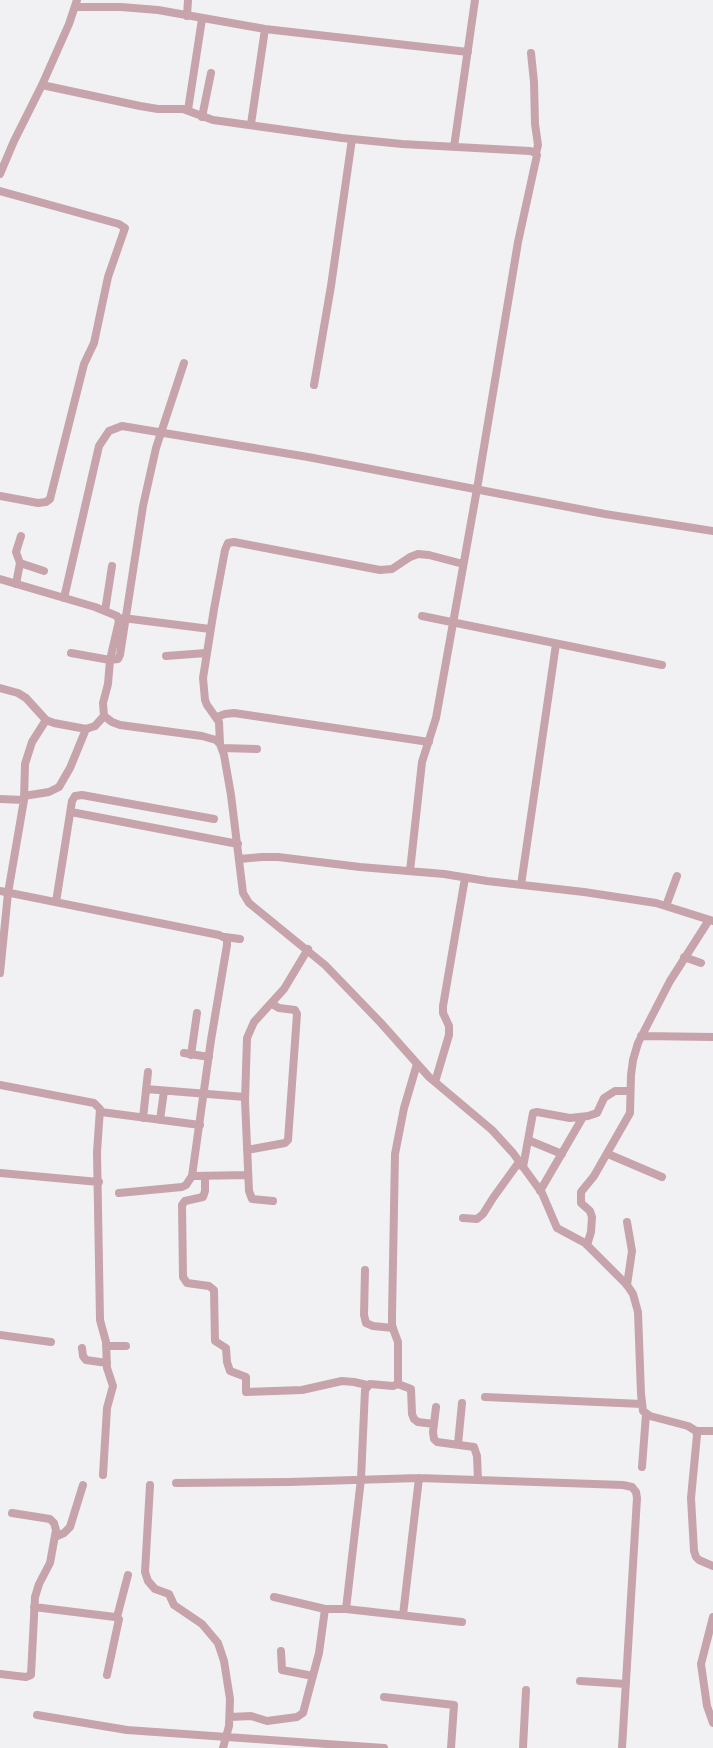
<!DOCTYPE html>
<html>
<head>
<meta charset="utf-8">
<style>
	body { margin:0 }
	canvas { display:block; background:#f1f0f3 }
</style>
</head>
<body>
<canvas width="713" height="1748"></canvas>
<script>
const c = document.querySelector('canvas').getContext('2d');
c.lineJoin = 'round';
function poly(rows) {
  const path = new Path2D();
  for (const r of rows) {
    path.moveTo(r[0], r[1]);
    for (let i = 2; i < r.length; i += 2) path.lineTo(r[i], r[i + 1]);
  }
  return path;
}
function trace(path, color, width, dash) {
  c.strokeStyle = color;
  c.lineWidth = width;
  c.lineCap = dash ? 'butt' : 'round';
  c.setLineDash(dash || []);
  c.stroke(path);
}
const minor = poly([
	[76,7,121,7,158,10,265,29,468,52],
	[187,16,188,0],
	[531,53,534,82,535,124,538,145,536,153],
	[42,85,140,106,158,109,183,109,213,120,342,138,402,144,530,151,536,153,537,155,518,242,477,489,436,718,422,762,410,871],
	[188,110,202,19],
	[202,117,211,73],
	[251,124,265,29],
	[454,147,475,0],
	[0,174,14,141,42,85,69,24,77,0],
	[0,191,119,224,125,228,108,277,94,343,84,364,50,499,46,502,38,503,0,496],
	[314,385,331,286,352,139],
	[20,563,44,571],
	[0,579,95,607,117,616,119,621,110,660,108,684,103,703,104,716,112,722,120,725,202,736,216,740,220,744,224,755,231,795,243,893,249,903,325,965,380,1022,429,1077,492,1130,513,1153,542,1193,557,1228,585,1243,627,1285,633,1294,638,1312,641,1394,643,1411,650,1416,688,1426,696,1431,697,1435,691,1498,694,1551,696,1557,699,1560,713,1566],
	[16,584,20,563,16,552,21,536],
	[64,598,99,446,109,431,122,426,308,457,605,514,713,531],
	[105,611,112,566],
	[422,616,662,665],
	[123,618,210,629],
	[71,653,110,660,118,659,120,655,143,506,156,448,184,363],
	[166,656,206,653],
	[0,688,18,693,26,698,46,720,54,723,86,729,95,726,104,716],
	[217,717,225,714,234,713,429,742],
	[220,744,219,722,207,705,205,700,203,678,214,609,225,550,228,543,234,542,380,570,392,569,410,557,418,554,429,555,463,564],
	[222,748,257,749],
	[24,796,49,792,59,787,70,768,86,729],
	[0,799,24,800],
	[71,812,238,844],
	[239,859,262,857,278,857,360,867,444,874,487,881,584,892,656,903,713,921],
	[521,885,556,644],
	[0,891,219,935,227,939,227,945,211,1040,192,1176,186,1185,182,1187,119,1193],
	[56,902,72,801,75,796,82,795,214,819],
	[666,906,677,876],
	[225,937,240,939],
	[684,957,701,963],
	[0,973,8,893,24,800,25,764,32,742,46,720],
	[641,1036,713,1037],
	[184,1053,209,1057],
	[191,1055,197,1013],
	[435,1082,449,1035,449,1026,443,1013,443,1006,465,878],
	[0,1085,94,1103,100,1109,97,1152,100,1320,106,1342,107,1368,113,1386,107,1408,103,1475],
	[146,1089,245,1097],
	[101,1112,200,1125],
	[143,1118,148,1072],
	[160,1120,164,1091],
	[528,1140,562,1154],
	[247,1150,285,1143,288,1140,297,1014,295,1010,279,1008,272,1004],
	[608,1154,662,1177],
	[523,1167,533,1113,537,1112,570,1118,588,1116,597,1113,604,1098,615,1091,630,1091],
	[0,1173,99,1182],
	[192,1176,248,1175],
	[205,1176,205,1191,203,1197,185,1201,182,1205,183,1277,187,1283,209,1286,214,1290,215,1341,226,1348,227,1362,230,1371,246,1377,246,1392,302,1390,342,1381,354,1382,367,1385],
	[540,1191,583,1117],
	[273,1201,252,1199,249,1191,245,1101,247,1038,254,1022,284,989,308,949],
	[463,1218,477,1219,483,1214,493,1198,519,1162],
	[627,1222,632,1251,627,1285],
	[587,1245,591,1232,592,1217,590,1211,581,1203,581,1192,594,1176,630,1113,631,1075,633,1060,638,1043,670,981,709,920],
	[365,1270,364,1315,366,1323,373,1326,393,1328],
	[0,1335,51,1342],
	[107,1346,126,1346],
	[82,1348,83,1356,86,1360,107,1363],
	[398,1384,411,1389,412,1414,414,1419,418,1422,434,1424],
	[485,1397,642,1404],
	[436,1407,433,1432,434,1439,437,1442,474,1447,477,1456,478,1480],
	[696,1431,713,1431],
	[458,1444,462,1403],
	[642,1467,646,1414],
	[176,1483,289,1482,419,1478,623,1485,632,1487,636,1492,637,1498,622,1748],
	[150,1485,145,1572,148,1581,155,1589,169,1594,174,1605,202,1624,218,1643,224,1661,230,1699,229,1726,223,1748],
	[55,1537,64,1533,70,1527,83,1485],
	[274,1597,325,1609,346,1609,462,1622],
	[34,1607,115,1617,119,1619,107,1675],
	[346,1609,361,1479,365,1390,370,1384,393,1386,398,1384,398,1342,392,1326,392,1316,395,1154,404,1108,417,1064],
	[403,1615,419,1478],
	[117,1617,128,1575],
	[713,1617,701,1664,707,1706,713,1723],
	[281,1651,282,1670,313,1676],
	[0,1674,26,1677,31,1675,35,1597,39,1584,50,1563,56,1530,54,1523,50,1519,12,1513],
	[580,1681,626,1684],
	[384,1697,454,1705,451,1748],
	[37,1715,127,1730,384,1748],
	[230,1717,251,1716,267,1721,297,1717,303,1713,319,1653,325,1609],
	[523,1748,526,1690]
]);
trace(minor, '#c7a4ab', 8);
</script>
</body>
</html>
